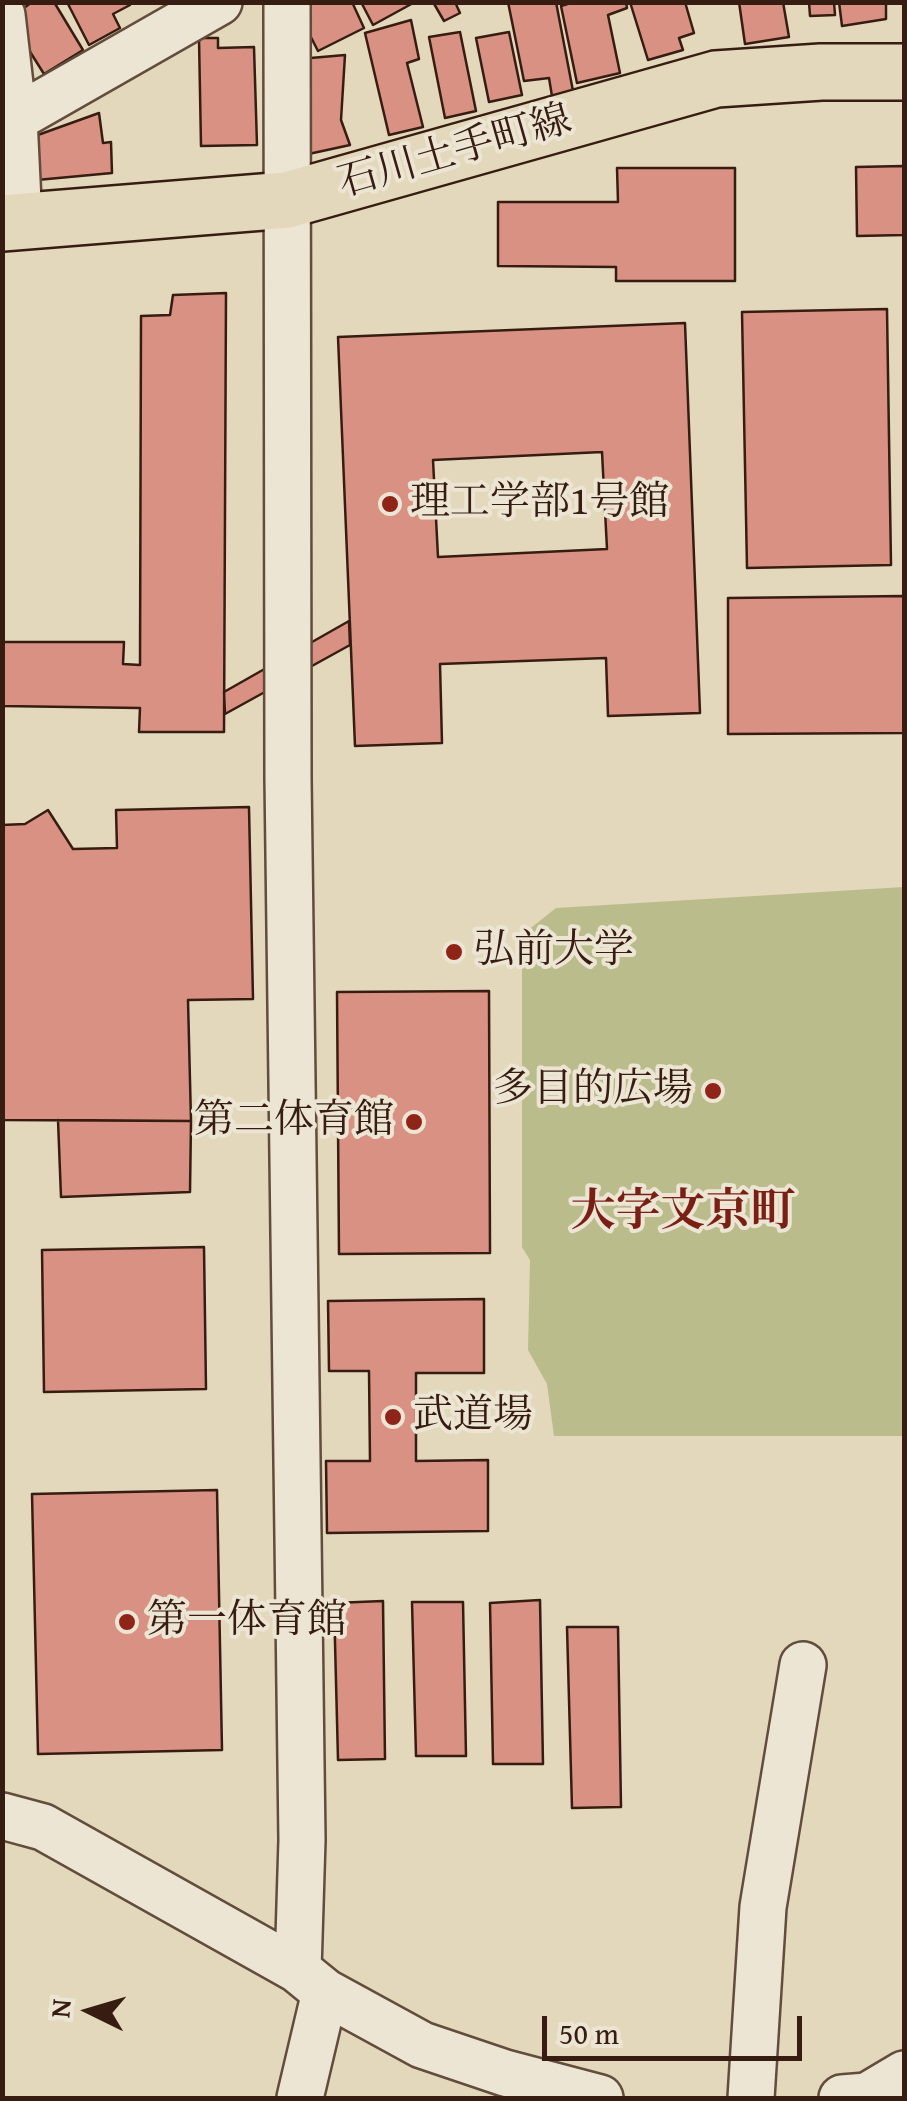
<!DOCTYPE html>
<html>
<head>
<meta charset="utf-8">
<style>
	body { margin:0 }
	#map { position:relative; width:907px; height:2101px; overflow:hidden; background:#e3d7bc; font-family:"Gentium Book Plus",serif }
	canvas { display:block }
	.frame { position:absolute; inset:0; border:5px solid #371d11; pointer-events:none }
	.north { position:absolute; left:40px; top:1961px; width:100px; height:100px; -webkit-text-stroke:8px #ede5d3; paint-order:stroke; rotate:275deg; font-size:28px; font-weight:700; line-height:40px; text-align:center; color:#371d11 }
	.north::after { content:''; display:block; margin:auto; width:35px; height:45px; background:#371d11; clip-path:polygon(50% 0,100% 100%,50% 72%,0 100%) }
	.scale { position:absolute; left:542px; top:2016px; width:260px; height:45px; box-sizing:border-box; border:5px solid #371d11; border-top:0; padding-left:12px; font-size:30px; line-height:35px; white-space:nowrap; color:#371d11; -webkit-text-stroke:8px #ede5d3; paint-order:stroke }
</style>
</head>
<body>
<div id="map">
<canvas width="907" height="2101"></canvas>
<div class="frame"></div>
<div class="north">N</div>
<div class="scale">50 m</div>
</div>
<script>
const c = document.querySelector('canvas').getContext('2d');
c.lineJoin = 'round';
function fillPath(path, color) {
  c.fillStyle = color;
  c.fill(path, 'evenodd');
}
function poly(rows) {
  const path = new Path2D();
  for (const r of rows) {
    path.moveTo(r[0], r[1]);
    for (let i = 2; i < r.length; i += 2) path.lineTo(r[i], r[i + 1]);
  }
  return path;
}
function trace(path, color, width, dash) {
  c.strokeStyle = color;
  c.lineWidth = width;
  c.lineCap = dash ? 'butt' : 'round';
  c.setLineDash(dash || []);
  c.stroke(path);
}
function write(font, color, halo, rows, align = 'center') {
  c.font = font + ' "Gentium Book Plus","Noto Serif JP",serif';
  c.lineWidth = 8;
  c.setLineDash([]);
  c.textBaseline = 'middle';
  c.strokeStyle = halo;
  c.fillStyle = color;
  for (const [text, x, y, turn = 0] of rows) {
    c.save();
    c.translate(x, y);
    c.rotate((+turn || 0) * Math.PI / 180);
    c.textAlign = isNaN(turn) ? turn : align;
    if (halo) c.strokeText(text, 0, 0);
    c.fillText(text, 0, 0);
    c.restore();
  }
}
const green = poly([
	[904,887,904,1436,554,1436,547,1384,528,1350,530,1260,522,1247,522,935,556,908]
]);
const building = poly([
	[32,2,54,2,83,50,44,74,22,39,24,8,32,2],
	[71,2,129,2,130,5,113,14,120,28,89,45,68,4,71,2],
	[311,2,352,2,364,28,318,51,297,10,311,2],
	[361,2,415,2,373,25,361,2],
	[433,2,455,2,460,13,444,21,433,2],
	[508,2,556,2,573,91,552,96,549,78,524,81,508,2],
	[574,2,626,2,627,8,608,15,620,73,577,83,561,6,574,2],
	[630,2,685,2,694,33,679,38,683,50,648,60,630,2],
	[739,2,783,2,789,37,745,44,739,2],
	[809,2,834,2,835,15,810,16,809,2],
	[839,2,886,2,886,19,842,26,839,2],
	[411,20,419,59,407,63,423,127,389,135,365,33,411,20],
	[460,32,476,111,445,118,429,37,460,32],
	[509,32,522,95,489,102,476,38,509,32],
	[199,38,218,38,218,48,254,47,257,145,201,146,199,38],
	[345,55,341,120,350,145,304,155,299,59,345,55],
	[99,113,103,143,111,142,112,173,37,180,35,136,99,113],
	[904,166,904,235,857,236,856,167,904,166],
	[617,168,735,168,735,281,616,281,616,267,498,266,498,202,618,202,617,168],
	[226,293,224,732,139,732,140,708,2,706,2,642,124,642,123,664,140,665,141,316,170,315,173,295,226,293],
	[887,309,891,565,747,568,742,312,887,309],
	[685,323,700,713,608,716,606,658,440,664,442,743,355,746,338,337,685,323],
	[602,452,607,549,438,557,433,460,602,452],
	[904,596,904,733,728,734,728,598,904,596],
	[349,621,350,645,225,714,224,692,349,621],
	[249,807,253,999,188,1000,191,1121,2,1120,2,825,25,824,48,810,73,849,117,848,116,810,249,807],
	[489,991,490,1253,339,1254,337,992,489,991],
	[58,1120,191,1121,190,1192,61,1197,58,1120],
	[204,1247,206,1389,44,1392,42,1250,204,1247],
	[484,1299,484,1373,416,1373,416,1461,488,1460,488,1531,327,1533,326,1461,370,1461,369,1371,329,1371,328,1301,484,1299],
	[217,1490,222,1750,38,1754,32,1494,217,1490],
	[540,1600,543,1764,493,1764,490,1603,540,1600],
	[383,1601,385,1759,338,1760,334,1603,383,1601],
	[412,1602,463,1602,466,1756,416,1756,412,1602],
	[567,1627,618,1627,621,1807,572,1808,567,1627]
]);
const minor = poly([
	[287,2,288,778,302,1840,298,1970],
	[2,15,14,119,19,222],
	[14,119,219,2],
	[2,1816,43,1827,298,1970,325,1992,422,2045,505,2073,600,2098],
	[300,2098,325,1992],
	[751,2098,763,1907,803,1665],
	[842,2098,867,2096,904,2074]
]);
const major = poly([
	[2,223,287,200,716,79,821,72,904,72]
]);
const markers = [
	[390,504,10,"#8f2418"],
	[454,952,10,"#8f2418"],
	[713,1091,10,"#8f2418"],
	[414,1122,10,"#8f2418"],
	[393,1417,10,"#8f2418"],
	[127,1622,10,"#8f2418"]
];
const streetNames = [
	["石川土手町線",455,153,-16]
];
const poiNames = [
	["理工学部1号館",410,504],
	["弘前大学",474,952],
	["多目的広場",693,1091,"right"],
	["第二体育館",394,1122,"right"],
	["武道場",413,1417],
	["第一体育館",147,1622]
];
const quarterNames = [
	["大字文京町",683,1214]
];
fillPath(green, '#bbbc8b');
fillPath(building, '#d89182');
trace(building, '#371d11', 2.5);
trace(minor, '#624c3c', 50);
trace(major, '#371d11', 60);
trace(minor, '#ede5d3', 45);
trace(major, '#e3d7bc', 55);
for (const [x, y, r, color] of markers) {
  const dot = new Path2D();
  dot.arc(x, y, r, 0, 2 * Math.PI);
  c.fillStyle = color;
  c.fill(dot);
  trace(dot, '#ede5d3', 4);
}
write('40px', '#371d11', '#ede5d3', streetNames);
write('40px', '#371d11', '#ede5d3', poiNames, 'left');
write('bold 45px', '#7a1f14', '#ede5d3', quarterNames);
</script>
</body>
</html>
